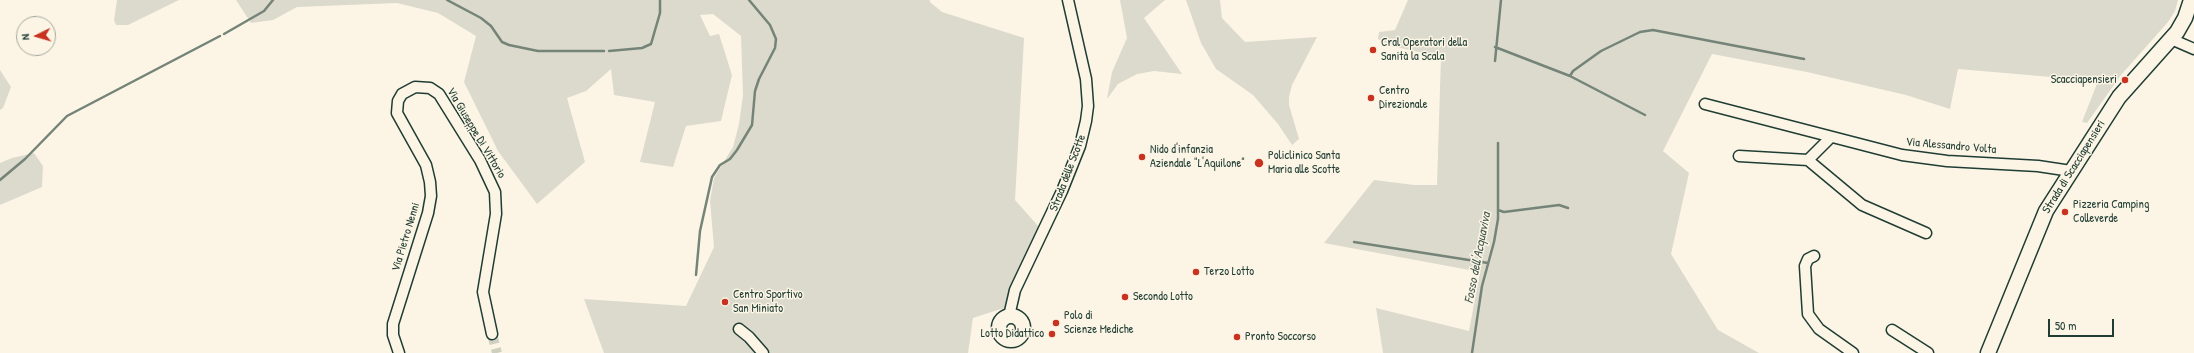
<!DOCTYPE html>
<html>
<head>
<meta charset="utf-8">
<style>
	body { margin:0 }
	#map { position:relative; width:2194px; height:353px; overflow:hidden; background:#fcf5e5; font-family:"Patrick Hand",sans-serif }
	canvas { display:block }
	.north { position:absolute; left:16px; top:16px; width:40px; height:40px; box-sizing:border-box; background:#fcf5e5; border:1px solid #a4ab9e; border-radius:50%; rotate:265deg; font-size:11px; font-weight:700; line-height:16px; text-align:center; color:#1f3d34 }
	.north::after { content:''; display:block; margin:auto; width:14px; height:18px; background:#c8321e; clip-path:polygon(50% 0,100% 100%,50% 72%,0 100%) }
	.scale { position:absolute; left:2048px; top:319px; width:66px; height:18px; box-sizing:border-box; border:2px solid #1f3d34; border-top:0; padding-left:5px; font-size:12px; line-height:14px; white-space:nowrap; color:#1f3d34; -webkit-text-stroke:3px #fcf5e5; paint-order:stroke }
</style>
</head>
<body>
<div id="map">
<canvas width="2194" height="353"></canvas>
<div class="north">N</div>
<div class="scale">50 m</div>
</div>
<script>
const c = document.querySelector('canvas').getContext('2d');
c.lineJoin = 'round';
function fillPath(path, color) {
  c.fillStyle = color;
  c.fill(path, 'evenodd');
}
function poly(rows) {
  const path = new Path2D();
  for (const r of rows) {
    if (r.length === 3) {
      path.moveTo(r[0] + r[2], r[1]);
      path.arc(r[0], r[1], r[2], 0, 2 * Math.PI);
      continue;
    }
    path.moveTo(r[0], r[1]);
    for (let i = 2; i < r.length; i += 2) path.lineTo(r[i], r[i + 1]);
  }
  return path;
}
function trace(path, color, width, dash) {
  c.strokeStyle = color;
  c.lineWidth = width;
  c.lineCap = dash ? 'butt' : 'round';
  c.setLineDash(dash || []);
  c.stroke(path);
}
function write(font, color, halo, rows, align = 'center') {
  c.font = font + ' "Patrick Hand",sans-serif';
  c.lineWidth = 3;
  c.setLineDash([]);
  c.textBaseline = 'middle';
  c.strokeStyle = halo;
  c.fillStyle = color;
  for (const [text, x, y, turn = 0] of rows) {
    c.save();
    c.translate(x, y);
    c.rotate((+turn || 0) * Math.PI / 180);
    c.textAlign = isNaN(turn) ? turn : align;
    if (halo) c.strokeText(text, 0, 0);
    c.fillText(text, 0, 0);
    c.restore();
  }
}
const green = poly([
	[117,0,179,0,128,25,116,25,114,20],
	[236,0,930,0,930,2,942,12,1024,38,1015,200,1039,227,1012,288,1007,307,973,318,968,353,604,353,584,299,686,306,714,247,710,201,714,178,733,147,739,124,743,95,741,36,713,14,700,15,710,36,719,34,732,75,721,121,686,126,673,167,640,162,655,102,614,95,611,69,586,91,567,98,585,162,537,204,498,151,464,82,476,36,438,13,397,3,297,7,273,20,251,23],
	[1120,0,1165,0,1144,18,1182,74,1154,71,1137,74,1118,84,1107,99,1112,72,1127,38],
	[1186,0,1220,0,1222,18,1245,42,1317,37,1292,85,1289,97,1289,105,1299,139,1292,145,1278,124,1253,95,1216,69,1201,43],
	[1408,0,2178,0,2175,11,2168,22,2121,75,2087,123,2082,122,2098,81,1958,69,1950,109,1906,95,1807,72,1712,54,1663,151,1689,173,1671,254,1718,330,1759,353,1383,353,1376,308,1469,331,1480,272,1324,243,1374,180,1414,185,1437,185,1441,57,1392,46,1378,39,1379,32,1395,30],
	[0,70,11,87,3,108,0,110],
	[34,153,43,166,42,187,0,205,0,163,12,158]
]);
const stream = poly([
	[447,0,481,18,491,26,502,42,509,45,538,51,604,51],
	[224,34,264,11,273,0],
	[1495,47,1570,76,1645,115],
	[609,51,642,48,651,44,660,13,660,0],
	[1495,61,1501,0],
	[1570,76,1573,71,1601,51,1640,32,1653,30,1804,59],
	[0,180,25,159,67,116,220,36],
	[1498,210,1504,212,1559,205,1568,208],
	[1354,242,1488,263],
	[696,275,700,231,712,177,720,165,730,159,737,150,752,125,755,91,759,79,775,48,776,39,770,25,749,0],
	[1472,353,1482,286,1494,242,1498,219,1498,143]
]);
const streetTunnel = poly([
	[492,334,497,353]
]);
const street = poly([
	[2171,39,2194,49],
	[1705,104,1902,155,1947,161,2038,166,2071,171],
	[1739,156,1808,160,1862,205,1926,233],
	[1808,160,1831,137],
	[1814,256,1808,259,1805,266,1808,314,1819,329,1853,353],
	[1009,316,1015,290,1062,191,1080,146,1086,121,1088,106,1086,79,1068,0],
	[739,329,749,337,763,353],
	[1892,330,1928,353],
	[399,353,393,335,393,324,428,213,431,196,430,182,426,165,397,113,398,101,402,94,415,87,430,88,439,94,480,160,495,192,496,214,483,292,492,334]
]);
const secondary = poly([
	[1011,328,12],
	[1988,353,2046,211,2119,97,2177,32,2185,18,2191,0]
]);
const markers = [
	[1373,50,4,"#c8321e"],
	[2125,80,4,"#c8321e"],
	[1371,98,4,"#c8321e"],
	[1142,157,4,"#c8321e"],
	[1259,163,5,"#c8321e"],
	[2065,212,4,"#c8321e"],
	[1196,272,4,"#c8321e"],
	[1125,297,4,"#c8321e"],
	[725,302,4,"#c8321e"],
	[1056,323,4,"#c8321e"],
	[1052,334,4,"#c8321e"],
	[1237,337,4,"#c8321e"]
];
const poiNames = [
	["Cral Operatori della",1381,43],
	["Sanità la Scala",1381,57],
	["Scacciapensieri",2117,80,"right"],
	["Centro",1379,91],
	["Direzionale",1379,105],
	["Nido d'infanzia",1150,150],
	["Aziendale \"L'Aquilone\"",1150,164],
	["Policlinico Santa",1268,156],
	["Maria alle Scotte",1268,170],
	["Pizzeria Camping",2073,205],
	["Colleverde",2073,219],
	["Terzo Lotto",1204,272],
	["Centro Sportivo",733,295],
	["San Miniato",733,309],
	["Secondo Lotto",1133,297],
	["Polo di",1064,316],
	["Scienze Mediche",1064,330],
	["Lotto Didattico",1044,334,"right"],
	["Pronto Soccorso",1245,337]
];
const streetNames = [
	["Via Giuseppe Di Vittorio",476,133,59],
	["Via Alessandro Volta",1951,146,5],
	["Strada di Scacciapensieri",2074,167,-58],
	["Strada delle Scotte",1068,173,-69],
	["Via Pietro Nenni",406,237,-73]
];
const waterNames = [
	["Fosso dell'Acquaviva",1478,258,-79]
];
fillPath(green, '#dcdacc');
trace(stream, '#758479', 2.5);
trace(streetTunnel, '#d0d0c2', 10, [10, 5]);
trace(street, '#1f3d34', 13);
trace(secondary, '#1f3d34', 17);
trace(street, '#fcf5e5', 10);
trace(secondary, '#fcf5e5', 14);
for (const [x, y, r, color] of markers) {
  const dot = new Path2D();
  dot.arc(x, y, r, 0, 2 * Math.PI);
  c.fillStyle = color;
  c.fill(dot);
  trace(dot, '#fcf5e5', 1.5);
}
write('12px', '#1f3d34', '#fcf5e5', poiNames, 'left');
write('12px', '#1f3d34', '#fcf5e5', streetNames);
write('italic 13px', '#435a51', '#fcf5e5', waterNames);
</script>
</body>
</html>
